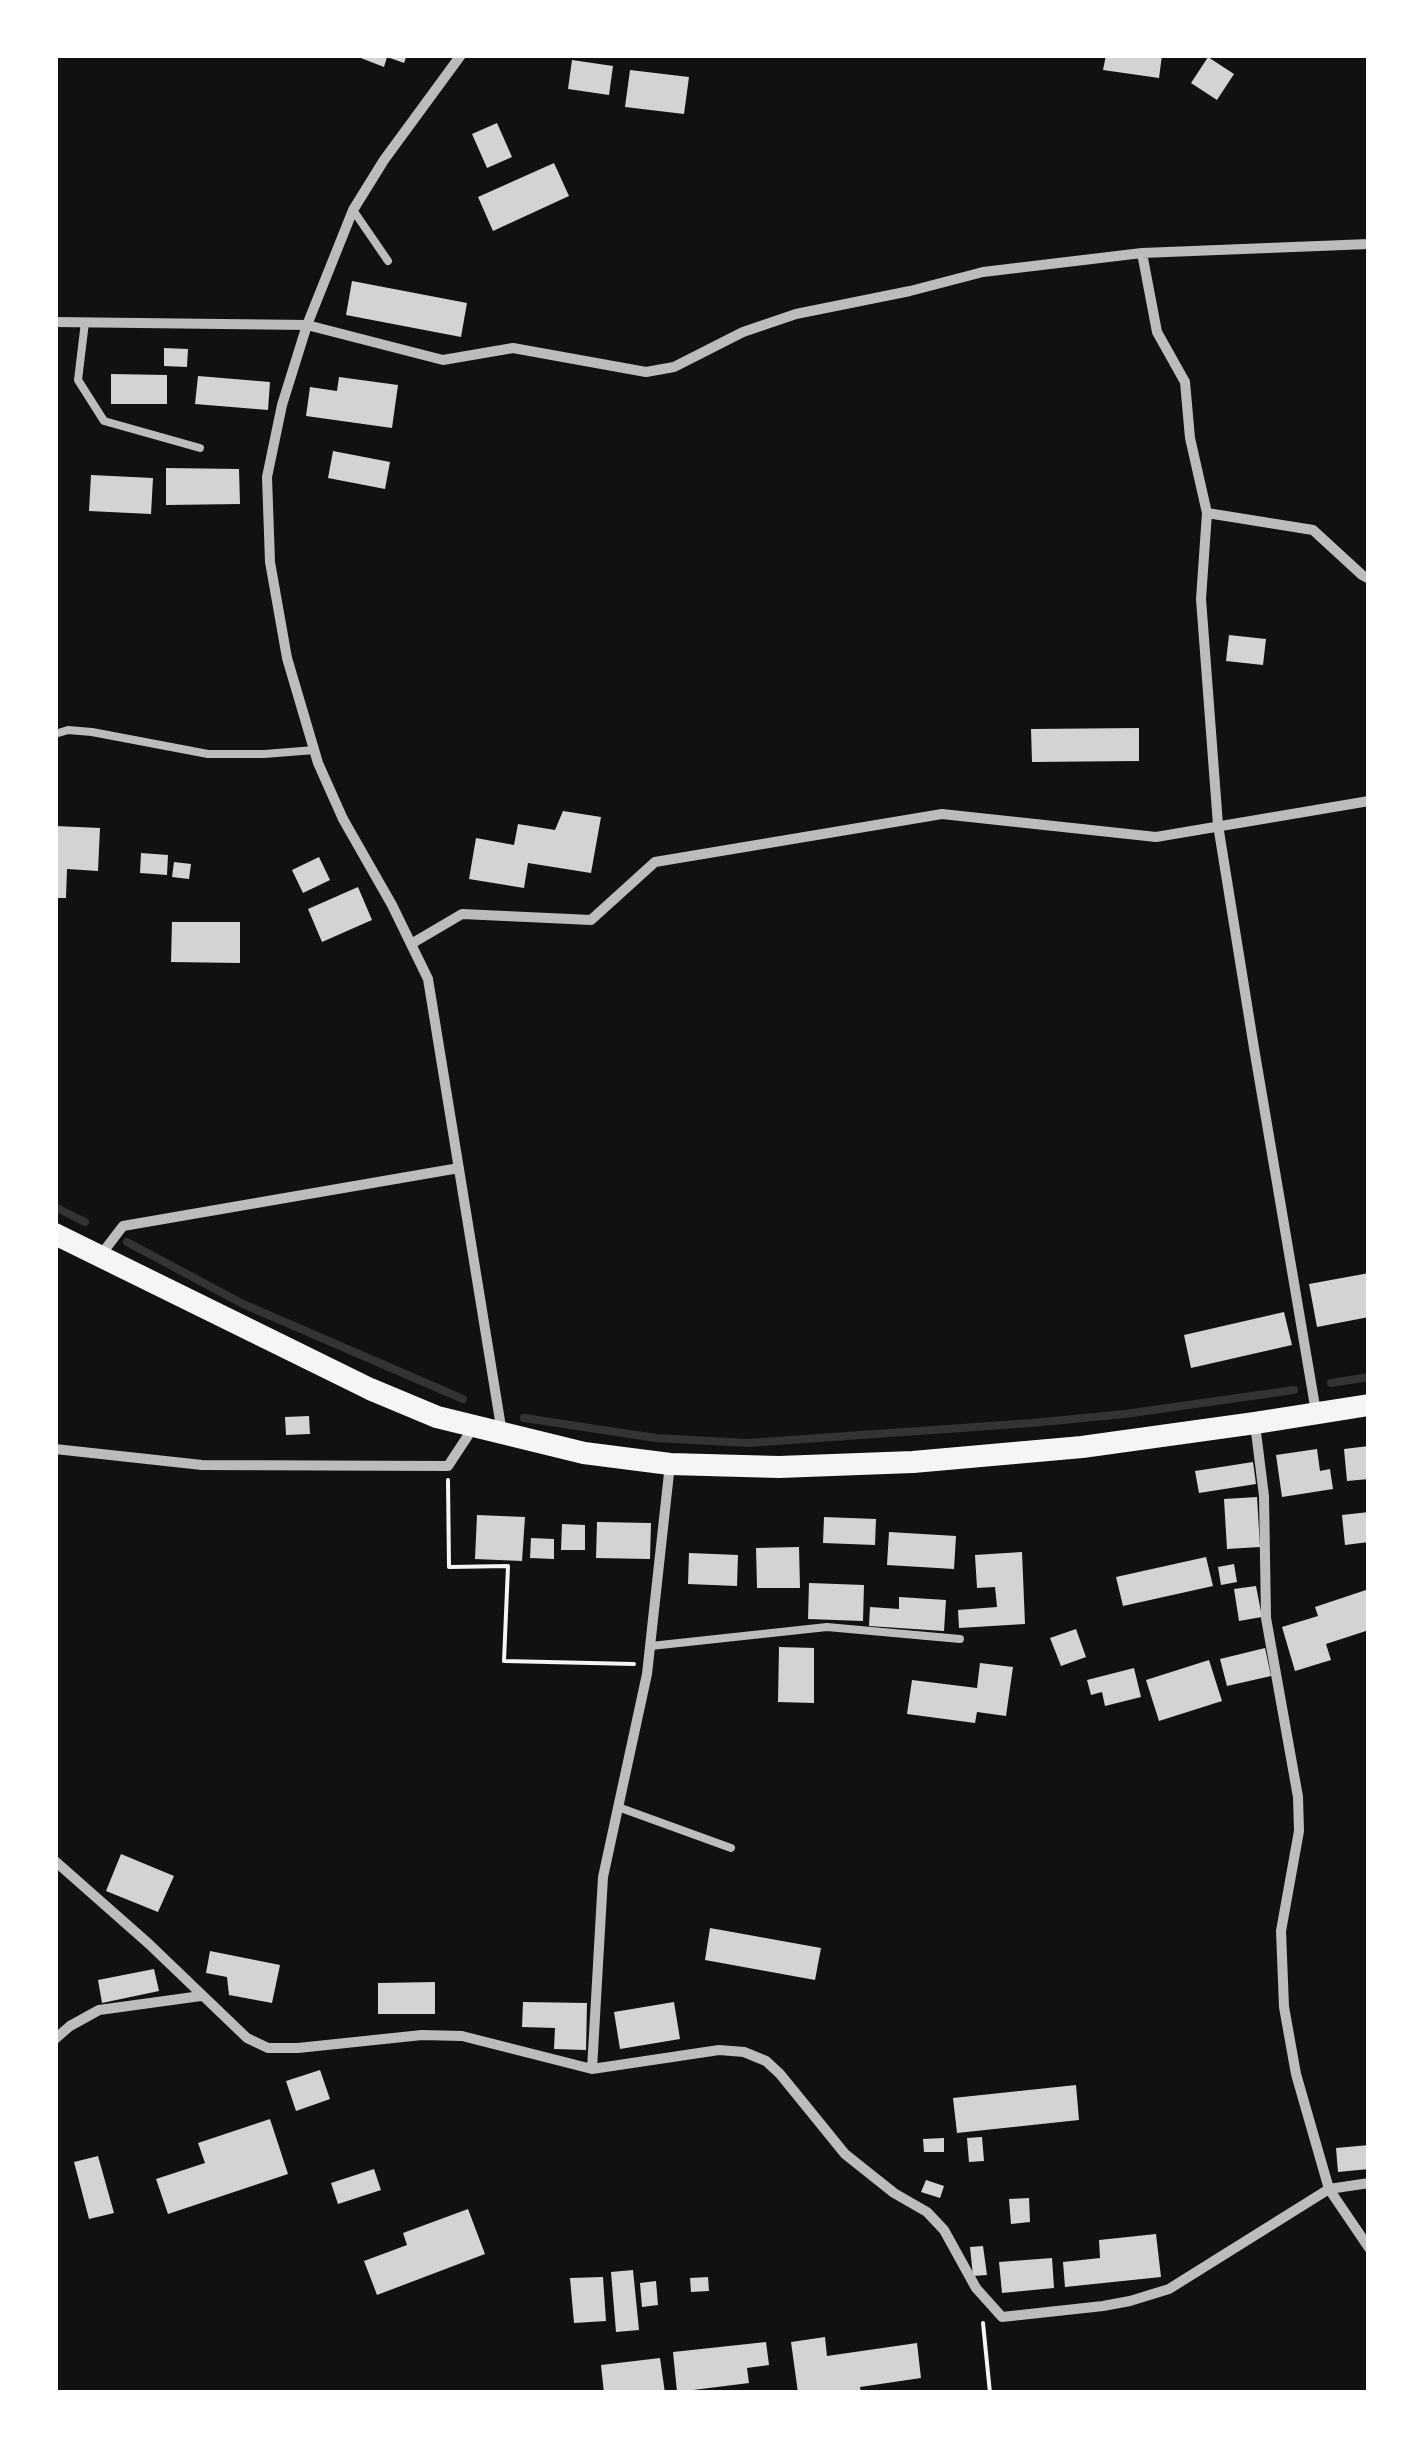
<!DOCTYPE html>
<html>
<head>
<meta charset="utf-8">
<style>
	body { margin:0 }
	#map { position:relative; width:1424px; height:2448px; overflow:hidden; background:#111; font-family:"Open Sans",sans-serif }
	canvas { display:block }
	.frame { position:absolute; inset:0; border:58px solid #fff; pointer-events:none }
</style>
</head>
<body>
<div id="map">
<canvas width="1424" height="2448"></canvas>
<div class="frame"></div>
</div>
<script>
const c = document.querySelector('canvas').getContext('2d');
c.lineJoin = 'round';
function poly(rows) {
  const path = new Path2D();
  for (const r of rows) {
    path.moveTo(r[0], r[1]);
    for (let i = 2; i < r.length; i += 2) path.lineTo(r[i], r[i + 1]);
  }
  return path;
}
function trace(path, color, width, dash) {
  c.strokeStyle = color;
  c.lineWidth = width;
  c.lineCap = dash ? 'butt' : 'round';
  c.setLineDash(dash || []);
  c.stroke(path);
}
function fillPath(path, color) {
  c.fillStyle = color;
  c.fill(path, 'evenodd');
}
const stream = poly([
	[55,1207,85,1222],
	[127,1242,243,1304,463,1399],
	[1331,1383,1369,1377],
	[524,1418,656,1438,748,1443,1032,1423,1125,1414,1294,1390]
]);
const building = poly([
	[353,55,407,55,404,63,387,57,384,67],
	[1106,55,1162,55,1159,78,1103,70],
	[1208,57,1234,74,1217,100,1191,83],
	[572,60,613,66,609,95,568,89],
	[630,70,689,77,684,114,625,107],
	[497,123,512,157,487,168,472,134],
	[554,163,569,196,493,231,478,197],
	[352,281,467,303,461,337,346,315],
	[164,348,188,349,187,367,164,366],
	[111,374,167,375,167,404,111,404],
	[198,376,270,382,268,410,195,404],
	[339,377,398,385,392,428,306,416,310,387,337,391],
	[333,451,390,462,385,489,328,478],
	[166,468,239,469,240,504,166,505],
	[91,475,153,478,151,514,89,511],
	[1229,635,1266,639,1263,665,1226,661],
	[1139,728,1139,761,1032,762,1031,729],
	[563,811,601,817,591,873,528,863,524,888,469,879,476,838,514,845,518,824,555,830],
	[55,826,100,828,98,871,67,869,66,898,55,898],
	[141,853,168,855,167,875,140,873],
	[319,857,330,880,303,893,292,870],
	[174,862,191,864,189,879,172,877],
	[358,887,372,920,322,942,308,909],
	[172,922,240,922,240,963,171,962],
	[1369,1273,1369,1317,1317,1327,1309,1284],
	[1284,1312,1292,1345,1191,1368,1184,1335],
	[309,1416,310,1434,286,1435,285,1417],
	[1369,1446,1369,1479,1347,1481,1344,1449],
	[1317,1449,1320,1471,1330,1469,1333,1489,1282,1497,1276,1455],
	[1253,1462,1256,1484,1199,1493,1195,1471],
	[1257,1497,1260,1547,1227,1549,1224,1499],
	[1369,1512,1369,1542,1345,1545,1342,1515],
	[477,1515,525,1517,522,1561,475,1559],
	[824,1517,876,1519,875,1545,823,1543],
	[597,1522,651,1523,650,1559,596,1558],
	[562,1524,585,1525,585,1550,561,1550],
	[889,1532,956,1536,954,1569,887,1565],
	[531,1538,554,1539,554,1559,530,1558],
	[799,1547,800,1588,757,1588,756,1548],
	[1022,1552,1025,1624,959,1628,958,1610,997,1607,995,1587,977,1588,975,1555],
	[689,1553,738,1555,737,1586,688,1584],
	[1206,1557,1213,1586,1123,1606,1116,1577],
	[1234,1564,1237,1582,1221,1585,1218,1567],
	[809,1583,864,1585,863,1621,808,1619],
	[1256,1586,1262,1617,1239,1621,1234,1589],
	[1369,1589,1369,1630,1326,1644,1331,1660,1295,1671,1282,1627,1318,1616,1315,1607],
	[899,1597,946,1600,944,1631,869,1626,870,1607,899,1609],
	[1076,1629,1086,1657,1061,1666,1050,1638],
	[779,1647,814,1648,814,1703,778,1702],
	[1265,1648,1271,1676,1227,1686,1220,1659],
	[1209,1660,1222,1701,1159,1721,1146,1680],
	[980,1663,1013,1667,1006,1716,977,1712,975,1723,907,1714,912,1680,977,1688],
	[1134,1668,1141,1697,1105,1706,1102,1692,1091,1695,1087,1680],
	[121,1854,174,1876,158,1912,106,1891],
	[710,1928,821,1948,815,1980,705,1960],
	[210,1951,280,1965,272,2003,229,1995,227,1977,206,1973],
	[154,1969,159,1991,102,2003,98,1980],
	[435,1982,435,2014,378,2014,378,1983],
	[523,2002,587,2003,586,2050,554,2049,555,2028,522,2027],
	[674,2002,680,2039,620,2049,614,2012],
	[320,2070,330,2099,296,2111,286,2081],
	[1076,2085,1079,2120,957,2133,953,2098],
	[270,2119,288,2174,168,2214,156,2179,205,2163,198,2143],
	[982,2137,984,2161,969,2162,967,2138],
	[944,2138,944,2152,924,2152,923,2139],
	[1369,2145,1369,2169,1338,2172,1336,2148],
	[98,2156,114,2213,89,2219,74,2162],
	[374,2169,381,2190,338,2204,331,2183],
	[926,2180,944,2186,940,2198,921,2192],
	[1029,2198,1030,2222,1011,2224,1009,2199],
	[468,2209,485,2254,377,2295,364,2261,407,2245,403,2233],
	[1156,2234,1161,2277,1065,2287,1063,2262,1100,2258,1099,2240],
	[983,2246,987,2275,973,2276,970,2247],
	[1052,2258,1054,2288,1002,2293,999,2262],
	[633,2270,639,2330,616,2332,611,2272],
	[603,2277,606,2321,574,2323,570,2278],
	[708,2277,709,2291,691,2292,690,2278],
	[656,2281,658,2305,642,2307,640,2283],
	[825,2337,827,2356,917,2343,921,2378,860,2387,861,2393,798,2393,791,2342],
	[766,2342,769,2365,747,2368,749,2383,677,2392,673,2352],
	[660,2358,665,2393,604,2393,601,2365]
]);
const path = poly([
	[448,1480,449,1567,508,1566,504,1661,634,1664],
	[983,2323,990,2393]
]);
const service = poly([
	[353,210,388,261],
	[85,322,78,380,104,421,200,448],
	[55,734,68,730,92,732,208,754,264,754,315,750],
	[651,1646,827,1627,960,1639],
	[618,1807,731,1848]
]);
const minor = poly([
	[461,55,384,160,353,210,307,325,282,405,267,477,270,562,287,658,318,763,343,819,392,905,428,979,502,1433],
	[1142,253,1157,332,1185,382,1190,438,1207,513,1201,599,1218,825,1254,1048,1316,1412],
	[55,322,307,325,443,360,513,348,646,372,674,367,743,332,796,314,910,291,983,272,1142,253,1369,244],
	[1207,513,1313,530,1362,575,1369,579],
	[411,944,462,914,591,920,655,862,942,814,1156,837,1369,801],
	[100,1256,123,1226,459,1168],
	[1255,1424,1264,1496,1266,1618,1298,1797,1299,1831,1281,1931,1284,2007,1296,2074,1329,2189,1369,2248],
	[55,1449,202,1465,448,1466,473,1428],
	[55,1861,149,1944,247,2038,268,2048,298,2048,422,2035,462,2036,592,2069,719,2050,744,2052,766,2061,780,2074,845,2154,894,2193,927,2212,944,2230,976,2288,1002,2317,1103,2306,1130,2301,1169,2289,1329,2189,1369,2183],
	[55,2039,70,2026,99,2010,201,1996],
	[592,2069,603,1877,647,1674,670,1464]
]);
const primary = poly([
	[55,1234,370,1389,437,1417,584,1453,670,1464,779,1467,913,1462,1082,1447,1255,1423,1369,1405]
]);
trace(stream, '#333', 8);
fillPath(building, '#d3d3d3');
trace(path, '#f5f5f5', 4);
trace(service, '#bcbcbc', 8);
trace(minor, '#bcbcbc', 10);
trace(primary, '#f5f5f5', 22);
</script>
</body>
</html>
